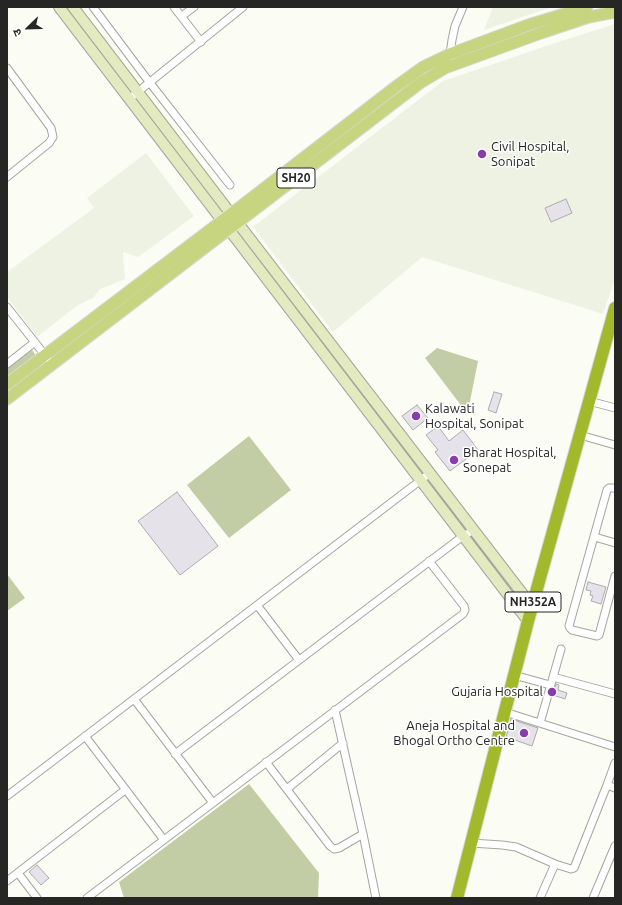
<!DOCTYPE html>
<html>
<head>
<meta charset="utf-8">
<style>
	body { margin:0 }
	#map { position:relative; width:622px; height:905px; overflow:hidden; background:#fbfdf5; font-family:Ubuntu,"Noto Sans Devanagari",sans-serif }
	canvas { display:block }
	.frame { position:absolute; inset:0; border:8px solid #262724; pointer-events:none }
	.north { position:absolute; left:8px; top:8px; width:40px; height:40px; -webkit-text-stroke:3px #fff; paint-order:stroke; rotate:247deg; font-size:11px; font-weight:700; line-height:16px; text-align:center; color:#262724 }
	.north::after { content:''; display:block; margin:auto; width:14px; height:18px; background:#262724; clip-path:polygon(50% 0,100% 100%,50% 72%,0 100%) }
</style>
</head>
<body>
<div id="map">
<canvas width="622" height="905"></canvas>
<div class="frame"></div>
<div class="north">उ</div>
</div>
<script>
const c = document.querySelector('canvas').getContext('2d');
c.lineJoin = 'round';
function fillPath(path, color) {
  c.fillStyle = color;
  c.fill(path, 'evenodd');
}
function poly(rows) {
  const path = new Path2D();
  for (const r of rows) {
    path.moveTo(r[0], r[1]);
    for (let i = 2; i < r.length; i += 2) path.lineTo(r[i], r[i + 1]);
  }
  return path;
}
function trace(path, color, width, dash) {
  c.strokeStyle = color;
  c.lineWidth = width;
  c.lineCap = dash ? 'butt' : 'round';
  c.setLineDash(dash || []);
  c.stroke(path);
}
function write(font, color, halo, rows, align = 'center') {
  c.font = font + ' Ubuntu,sans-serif';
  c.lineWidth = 3;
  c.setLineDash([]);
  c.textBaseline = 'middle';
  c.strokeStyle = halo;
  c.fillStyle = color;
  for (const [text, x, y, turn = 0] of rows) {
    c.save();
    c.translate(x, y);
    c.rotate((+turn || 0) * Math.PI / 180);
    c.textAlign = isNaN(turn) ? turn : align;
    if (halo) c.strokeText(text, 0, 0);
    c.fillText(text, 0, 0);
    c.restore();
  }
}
const built = poly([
	[493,7,552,7,484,30],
	[615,24,615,279,603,314,422,257,333,332,253,227,443,81,555,43],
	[146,153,194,216,138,257,123,252,125,279,100,289,93,298,78,305,37,337,7,297,7,272,94,208,87,198]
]);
const green = poly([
	[437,348,478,361,469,406,463,408,425,358],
	[32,350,37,357,7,380,7,368],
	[249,436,291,490,229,538,187,485],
	[7,574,25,598,7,611],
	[249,784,319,873,318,898,124,898,119,882]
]);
const building = poly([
	[566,199,572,213,551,222,545,208,566,199],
	[494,392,502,394,496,413,488,410,494,392],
	[417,405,428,418,413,430,402,416,417,405],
	[438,426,449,441,463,430,478,450,450,471,435,452,438,450,426,435,438,426],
	[177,492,218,546,180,575,138,521,177,492],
	[588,582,606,587,601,604,591,601,593,596,590,595,591,591,586,590,588,582],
	[556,684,559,685,558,690,567,693,565,699,553,695,556,684],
	[511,719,538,728,532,746,506,737,511,719],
	[37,865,49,878,41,885,29,872,37,865]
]);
const street = poly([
	[93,7,150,83,230,185],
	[174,7,201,42],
	[182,16,194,7],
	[454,65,450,54,452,40,455,26,463,7],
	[7,68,51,128,53,137,49,143,7,177],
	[129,99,243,7],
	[7,307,52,364],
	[7,364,35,342],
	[589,401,615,408],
	[580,435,615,445],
	[615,488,609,488,607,490,569,626,570,628,572,630,597,636,599,635,615,576],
	[595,537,615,543],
	[257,605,299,660],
	[514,675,550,685],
	[553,677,615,694],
	[134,699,213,803],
	[335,710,363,834,376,898],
	[505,712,615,747],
	[540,723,561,649],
	[85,736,164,840],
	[175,754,463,536,474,530],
	[266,762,330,846,334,849,339,848,363,834],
	[607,785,615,763],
	[287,789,343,743],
	[7,796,430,473],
	[471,843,502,845,516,847,555,864,571,869,574,868,607,785,615,788],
	[18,873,37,898],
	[7,881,125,790],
	[87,898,463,614,465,610,464,606,429,561],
	[540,898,555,864],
	[593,898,615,846]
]);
const secondary = poly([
	[59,7,528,621],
	[73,7,231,214,532,606]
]);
const primary = poly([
	[7,384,231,214,398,85,423,67,450,54,528,25,587,7],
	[7,399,420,83,445,68,541,33,589,17,615,12]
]);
const highway = poly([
	[457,898,528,621,615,308]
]);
const markers = [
	[482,154,5,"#893cad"],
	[416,416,5,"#893cad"],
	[454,460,5,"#893cad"],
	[552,692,5,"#893cad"],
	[524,733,5,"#893cad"]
];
const shields = [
	[296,178,38],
	[533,602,56]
];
const shieldNames = [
	["SH20",296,178],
	["NH352A",533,602]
];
const poiNames = [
	["Civil Hospital,",491,147],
	["Sonipat",491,162],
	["Kalawati",425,409],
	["Hospital, Sonipat",425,424],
	["Bharat Hospital,",463,453],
	["Sonepat",463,468],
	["Gujaria Hospital",543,692,"right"],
	["Aneja Hospital and",515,726,"right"],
	["Bhogal Ortho Centre",515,741,"right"]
];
fillPath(built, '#eef2e2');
fillPath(green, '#c3cda5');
fillPath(building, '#e6e2e9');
trace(building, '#aeaab1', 1);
trace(street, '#a4a69e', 9);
trace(secondary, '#a4a69e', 12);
trace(primary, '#d8d8d8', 13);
trace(highway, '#d8d8d8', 14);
trace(street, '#fff', 7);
trace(secondary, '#e3eac0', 10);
trace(primary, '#c7d580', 11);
trace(highway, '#a2b92c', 12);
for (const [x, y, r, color] of markers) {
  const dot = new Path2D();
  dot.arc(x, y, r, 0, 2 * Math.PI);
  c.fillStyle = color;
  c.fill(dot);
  trace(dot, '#fff', 1.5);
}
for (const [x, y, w] of shields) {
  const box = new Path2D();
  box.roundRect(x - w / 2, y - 10, w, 20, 3);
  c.fillStyle = '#fff';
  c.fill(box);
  trace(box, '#262724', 1);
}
write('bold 12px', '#262724', null, shieldNames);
write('13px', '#262724', '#fff', poiNames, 'left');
</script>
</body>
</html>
